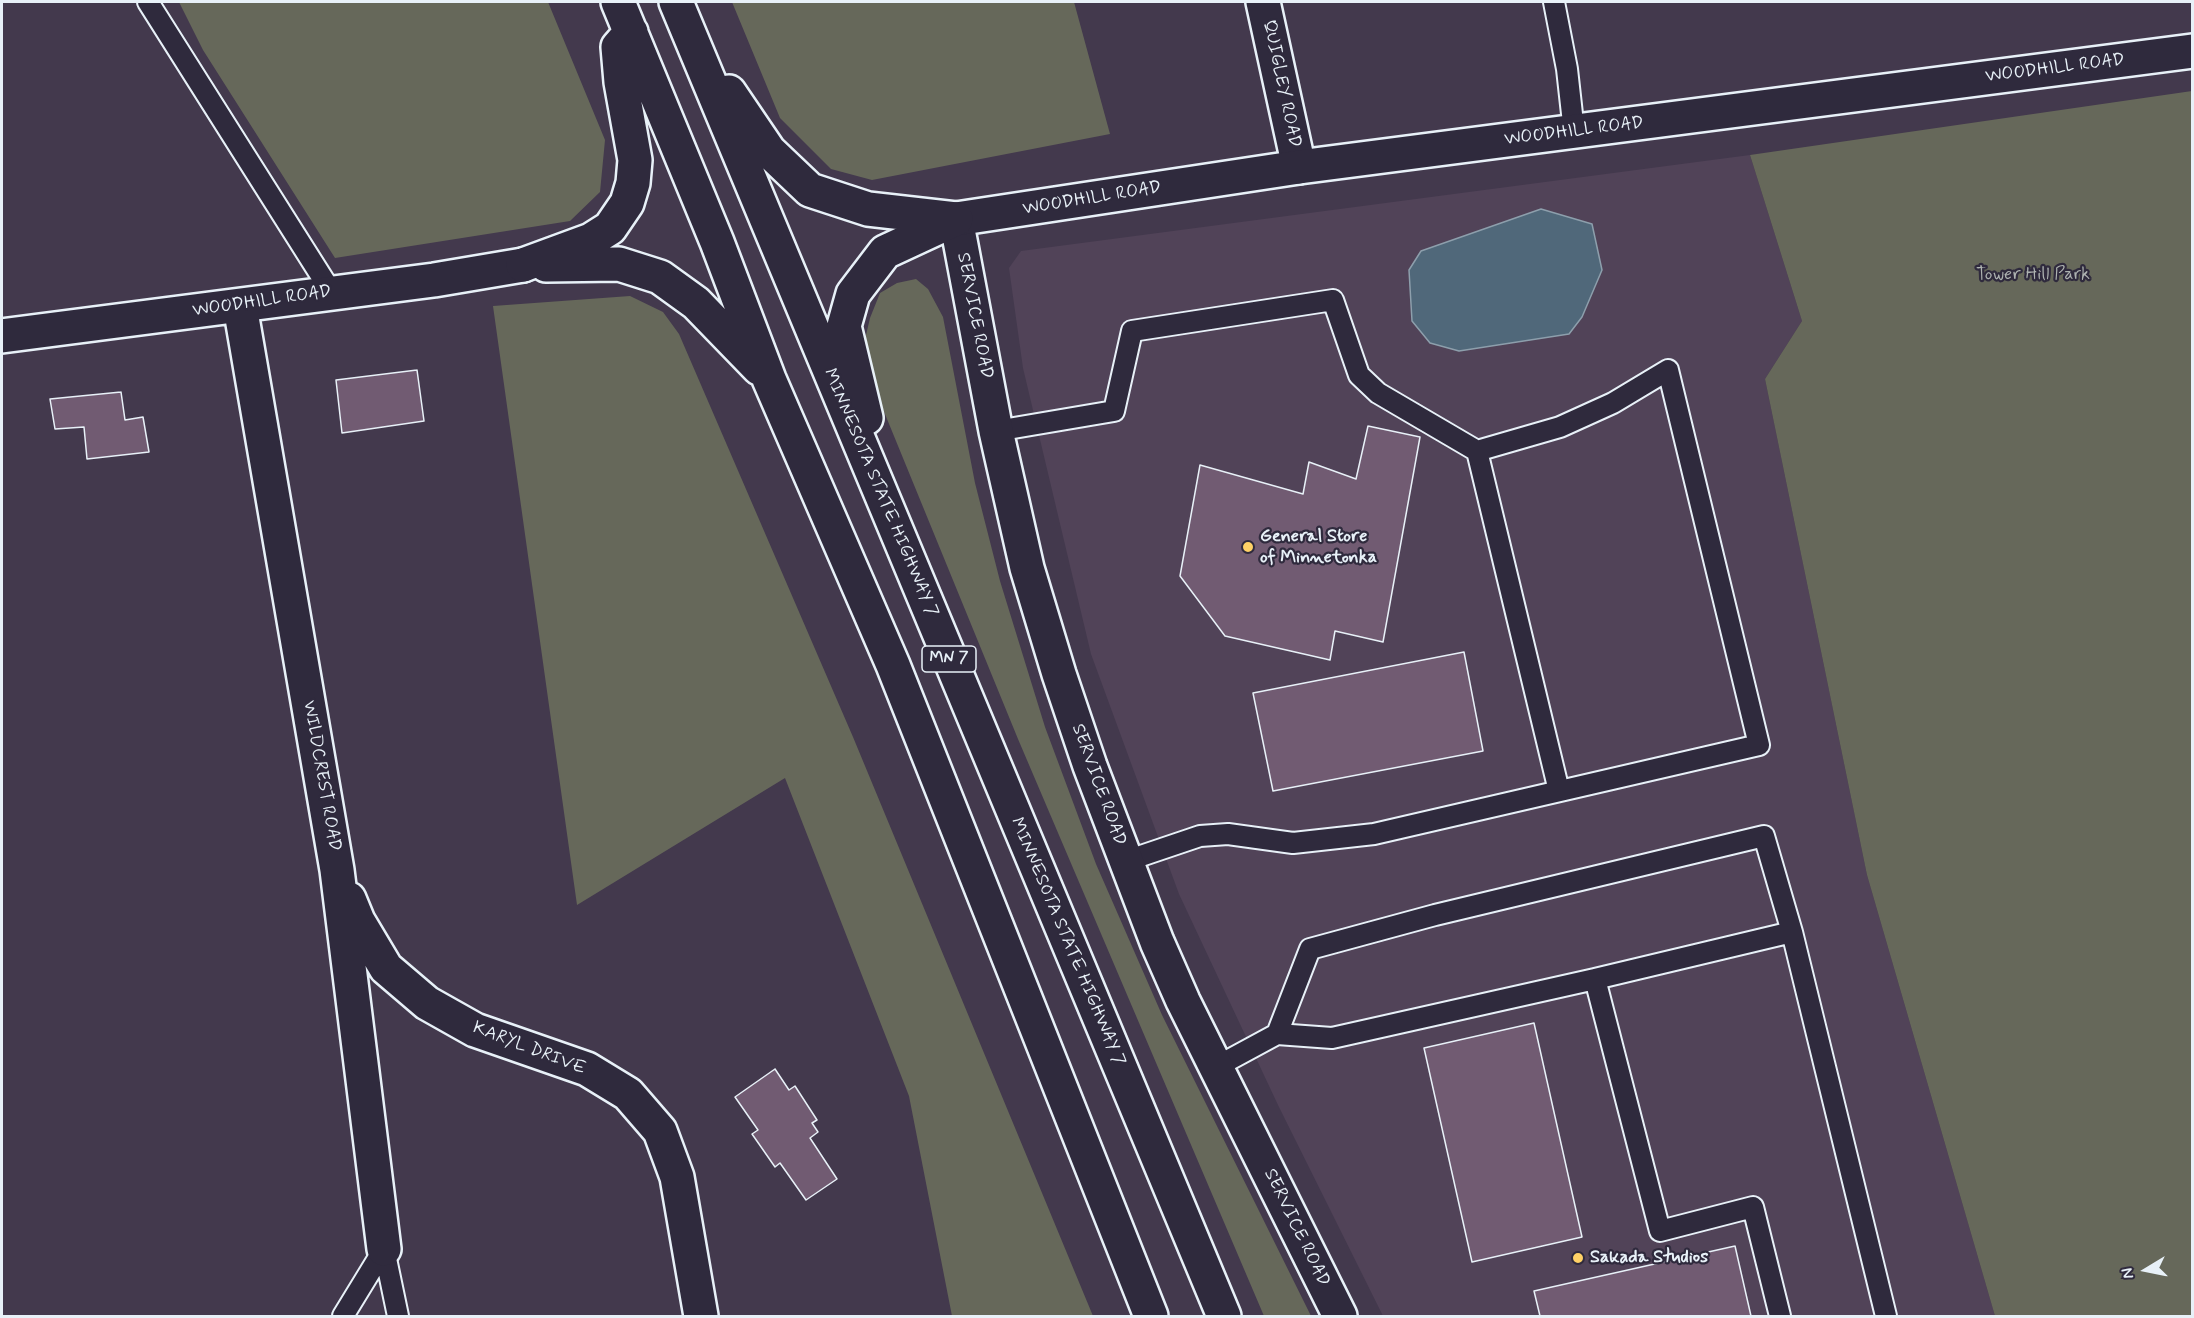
<!DOCTYPE html>
<html>
<head>
<meta charset="utf-8">
<style>
	body { margin:0 }
	#map { position:relative; width:2194px; height:1318px; overflow:hidden; background:#43394d; font-family:Mynerve,sans-serif }
	canvas { display:block }
	.frame { position:absolute; inset:0; border:3px solid #e8f1f8; pointer-events:none }
	.north { position:absolute; left:2116px; top:1240px; width:60px; height:60px; -webkit-text-stroke:4px #2f2a3d; paint-order:stroke; rotate:260deg; font-size:16px; font-weight:700; line-height:24px; text-align:center; color:#e8f1f8 }
	.north::after { content:''; display:block; margin:auto; width:21px; height:27px; background:#e8f1f8; clip-path:polygon(50% 0,100% 100%,50% 72%,0 100%) }
</style>
</head>
<body>
<div id="map">
<canvas width="2194" height="1318"></canvas>
<div class="frame"></div>
<div class="north">N</div>
</div>
<script>
const c = document.querySelector('canvas').getContext('2d');
c.lineJoin = 'round';
function fillPath(path, color) {
  c.fillStyle = color;
  c.fill(path, 'evenodd');
}
function poly(rows) {
  const path = new Path2D();
  for (const r of rows) {
    path.moveTo(r[0], r[1]);
    for (let i = 2; i < r.length; i += 2) path.lineTo(r[i], r[i + 1]);
  }
  return path;
}
function trace(path, color, width, dash) {
  c.strokeStyle = color;
  c.lineWidth = width;
  c.lineCap = dash ? 'butt' : 'round';
  c.setLineDash(dash || []);
  c.stroke(path);
}
function write(font, color, halo, rows, align = 'center') {
  c.font = font + ' Mynerve,sans-serif';
  c.lineWidth = 4.5;
  c.setLineDash([]);
  c.textBaseline = 'middle';
  c.strokeStyle = halo;
  c.fillStyle = color;
  for (const [text, x, y, turn = 0] of rows) {
    c.save();
    c.translate(x, y);
    c.rotate((+turn || 0) * Math.PI / 180);
    c.textAlign = isNaN(turn) ? turn : align;
    if (halo) c.strokeText(text, 0, 0);
    c.fillText(text, 0, 0);
    c.restore();
  }
}
const built = poly([
	[1750,155,1802,321,1765,379,1867,875,1995,1316,1383,1316,1278,1105,1179,894,1091,654,1023,368,1009,268,1021,251]
]);
const green = poly([
	[179,2,548,2,605,140,600,192,570,221,335,258,203,50],
	[732,2,1074,2,1110,134,872,180,831,169,780,118],
	[2192,91,2192,1316,1995,1316,1867,875,1765,379,1802,321,1750,155],
	[916,279,928,289,943,317,975,483,1000,581,1045,727,1096,864,1162,1015,1311,1316,1264,1316,1018,739,869,375,863,348,870,318,880,293,897,283],
	[630,296,663,312,679,334,853,737,1093,1316,952,1316,909,1096,785,778,577,905,493,306]
]);
const water = poly([
	[1541,209,1592,224,1602,270,1582,317,1569,334,1459,351,1430,343,1412,321,1409,270,1421,251,1541,209]
]);
const building = poly([
	[417,370,424,421,342,433,336,380,417,370],
	[121,392,125,420,143,417,149,452,87,459,84,427,55,429,50,399,121,392],
	[1368,426,1420,437,1383,642,1335,631,1330,660,1225,636,1180,576,1200,465,1303,494,1309,462,1356,479,1368,426],
	[1464,652,1483,751,1273,791,1253,693,1464,652],
	[1534,1023,1582,1237,1472,1262,1424,1048,1534,1023],
	[775,1069,789,1090,795,1086,817,1120,812,1123,818,1132,810,1138,837,1179,806,1200,780,1163,775,1167,759,1144,752,1134,758,1130,735,1097,775,1069],
	[1735,1246,1751,1316,1540,1316,1534,1291,1735,1246]
]);
const lane = poly([
	[148,2,332,293],
	[1554,2,1567,69,1574,132],
	[996,431,1114,411,1132,331,1333,300,1359,375,1378,393,1477,451,1560,427,1613,403,1668,370,1759,745,1374,834,1293,843,1228,834,1200,836,1126,861],
	[1477,451,1559,791],
	[1595,979,1792,932],
	[1277,1034,1310,949,1435,915,1764,836,1792,932,1886,1316],
	[1216,1067,1277,1034,1332,1038,1595,979,1660,1231,1753,1207,1780,1316],
	[384,1249,398,1316],
	[343,1316,384,1249]
]);
const street = poly([
	[1263,2,1299,167],
	[956,219,996,431,1027,568,1059,674,1090,766,1157,942,1183,1001,1340,1316],
	[240,306,337,870,384,1249],
	[2,336,434,280,523,265],
	[349,899,358,921,386,968,427,1003,475,1030,587,1069,628,1094,660,1131,677,1177,701,1316]
]);
const secondary = poly([
	[956,219,1299,167,2192,51]
]);
const primary = poly([
	[618,2,717,242,769,379,893,665,1151,1316],
	[676,2,1224,1316],
	[729,92,769,151,810,190,868,209,956,219],
	[523,265,591,240,610,228,627,203,633,183,635,160,621,82,618,47,631,32],
	[546,265,619,264,660,277,696,303,759,368],
	[866,418,844,326,853,294,885,252,956,219]
]);
const markers = [
	[1248,547,6,"#ffd166"],
	[1578,1258,6,"#ffd166"]
];
const shields = [
	[949,659,54]
];
const shieldNames = [
	["MN 7",949,659]
];
const streetNames = [
	["WOODHILL ROAD",2055,69,-7],
	["QUIGLEY ROAD",1281,84,78],
	["WOODHILL ROAD",1574,132,-7],
	["WOODHILL ROAD",1092,199,-9],
	["WOODHILL ROAD",262,302,-8],
	["SERVICE ROAD",974,316,79],
	["MINNESOTA STATE HIGHWAY 7",880,493,67],
	["WILDCREST ROAD",321,776,80],
	["SERVICE ROAD",1098,785,70],
	["MINNESOTA STATE HIGHWAY 7",1067,942,67],
	["KARYL DRIVE",529,1049,21],
	["SERVICE ROAD",1296,1228,64]
];
const parkNames = [
	["Tower Hill Park",2033,275]
];
const poiNames = [
	["General Store",1260,537],
	["of Minnetonka",1260,558],
	["Sakada Studios",1590,1258]
];
fillPath(built, '#514358');
fillPath(green, '#66685a');
fillPath(water, '#50687a');
trace(water, '#8d9fac', 1.5);
fillPath(building, '#715b72');
trace(building, '#e8f1f8', 1.5);
trace(lane, '#e8f1f8', 24);
trace(street, '#e8f1f8', 38);
trace(secondary, '#e8f1f8', 38);
trace(primary, '#e8f1f8', 38);
trace(lane, '#2f2a3d', 20);
trace(street, '#2f2a3d', 33);
trace(secondary, '#2f2a3d', 33);
trace(primary, '#2f2a3d', 33);
for (const [x, y, r, color] of markers) {
  const dot = new Path2D();
  dot.arc(x, y, r, 0, 2 * Math.PI);
  c.fillStyle = color;
  c.fill(dot);
  trace(dot, '#2f2a3d', 2);
}
for (const [x, y, w] of shields) {
  const box = new Path2D();
  box.roundRect(x - w / 2, y - 13, w, 26, 4.5);
  c.fillStyle = '#2f2a3d';
  c.fill(box);
  trace(box, '#e8f1f8', 1.5);
}
write('bold 16px', '#e8f1f8', null, shieldNames);
write('18px', '#e8f1f8', '#2f2a3d', streetNames);
write('18px', '#aeb3b1', '#2f2a3d', parkNames);
write('bold 18px', '#e8f1f8', '#2f2a3d', poiNames, 'left');
</script>
</body>
</html>
